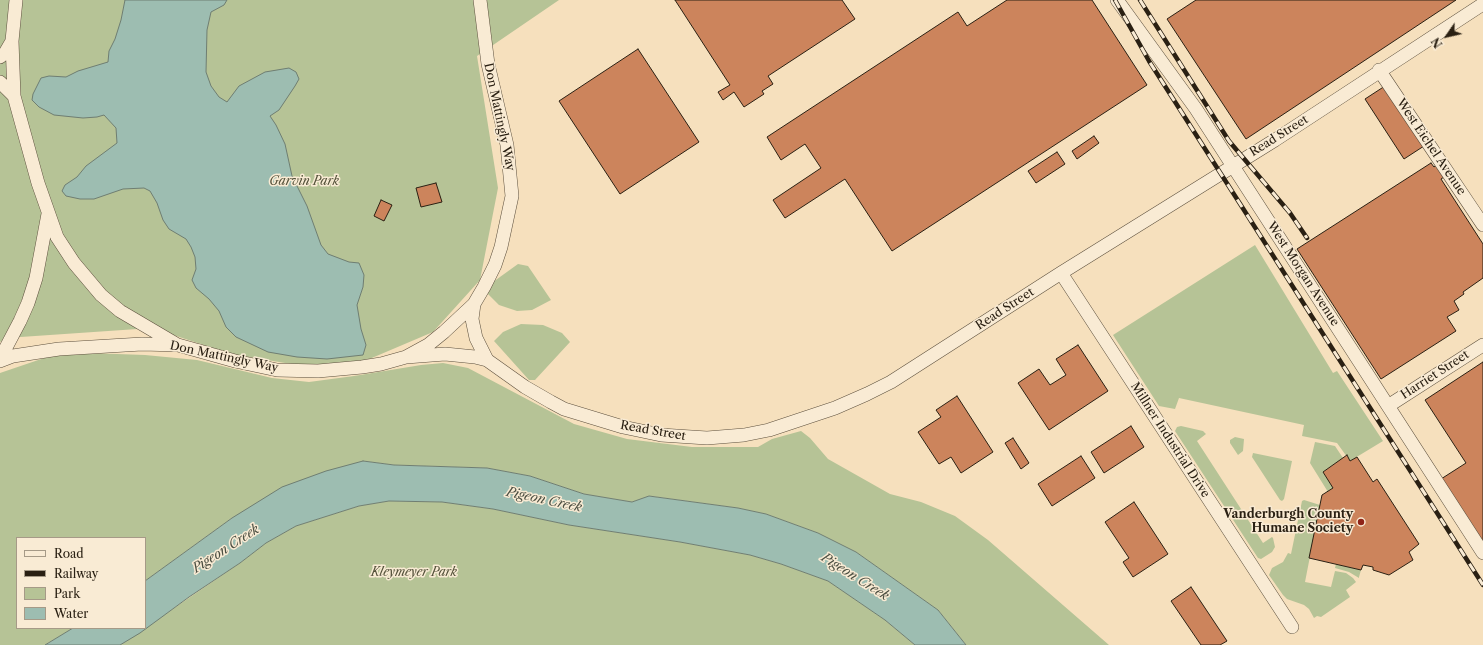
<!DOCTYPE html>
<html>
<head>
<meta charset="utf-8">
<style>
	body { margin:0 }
	#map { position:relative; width:1483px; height:645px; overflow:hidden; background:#f6e0bd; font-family:"Libre Caslon Text",serif }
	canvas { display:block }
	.legend { position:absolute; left:16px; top:537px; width:130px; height:92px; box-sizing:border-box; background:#f9ebd4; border:1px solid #a69a87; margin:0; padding:5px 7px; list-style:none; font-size:12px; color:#2a2013 }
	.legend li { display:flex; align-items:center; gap:8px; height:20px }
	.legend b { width:20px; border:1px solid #a69a87 }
	.north { position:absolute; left:1427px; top:16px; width:40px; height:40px; -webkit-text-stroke:3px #f9ebd4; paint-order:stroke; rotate:236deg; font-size:11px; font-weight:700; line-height:16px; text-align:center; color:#2a2013 }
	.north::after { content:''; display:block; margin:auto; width:14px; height:18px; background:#2a2013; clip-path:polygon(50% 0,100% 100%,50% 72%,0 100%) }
</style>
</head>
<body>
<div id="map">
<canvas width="1483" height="645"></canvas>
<ul class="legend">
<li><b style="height:5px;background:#f9ebd4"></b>Road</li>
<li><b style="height:5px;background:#2a2013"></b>Railway</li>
<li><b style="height:11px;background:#b6c396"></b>Park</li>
<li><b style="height:11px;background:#9dbdb1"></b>Water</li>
</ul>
<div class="north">N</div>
</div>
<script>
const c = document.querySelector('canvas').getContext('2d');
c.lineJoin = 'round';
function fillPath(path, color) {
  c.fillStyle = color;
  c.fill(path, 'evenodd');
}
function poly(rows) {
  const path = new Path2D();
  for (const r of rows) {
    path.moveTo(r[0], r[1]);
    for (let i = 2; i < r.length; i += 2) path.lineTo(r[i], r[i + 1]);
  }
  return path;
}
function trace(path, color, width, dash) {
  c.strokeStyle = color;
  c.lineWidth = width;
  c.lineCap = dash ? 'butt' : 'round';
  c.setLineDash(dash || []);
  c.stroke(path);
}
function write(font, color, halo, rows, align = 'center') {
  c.font = font + ' "Libre Caslon Text",serif';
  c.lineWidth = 3;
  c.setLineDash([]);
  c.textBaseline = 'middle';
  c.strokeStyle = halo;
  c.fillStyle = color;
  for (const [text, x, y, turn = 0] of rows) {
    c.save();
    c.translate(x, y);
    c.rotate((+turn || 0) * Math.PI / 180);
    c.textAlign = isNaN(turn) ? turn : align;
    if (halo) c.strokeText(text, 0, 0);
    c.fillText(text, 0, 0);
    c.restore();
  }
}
const green = poly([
	[0,0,559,0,477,56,498,188,480,280,433,332,360,363,297,365,231,354,152,328,6,338,0,342],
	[1255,245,1333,373,1337,371,1383,441,1350,461,1337,443,1302,436,1304,425,1179,398,1175,409,1159,406,1113,335],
	[518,264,528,266,551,300,532,310,517,311,499,305,487,293,493,282],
	[521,324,543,325,562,333,570,342,535,380,529,380,494,341,503,332],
	[88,353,145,355,197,360,272,378,309,382,354,376,421,365,443,363,468,368,574,424,627,439,692,447,758,447,772,439,801,431,810,438,828,459,890,494,921,502,955,516,988,540,1109,645,966,645,938,610,856,552,818,533,766,514,738,508,650,496,632,502,584,494,530,476,487,468,394,465,363,461,232,518,145,581,145,538,17,538,17,628,73,628,45,645,0,645,0,373,53,355],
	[1181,426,1203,431,1206,434,1197,441,1263,543,1272,537,1273,538,1275,547,1272,552,1261,559,1258,558,1175,431,1177,427],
	[1235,437,1244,439,1243,451,1238,455,1230,443,1230,440],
	[1315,442,1335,446,1343,458,1323,472,1333,488,1328,492,1310,463],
	[1253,453,1292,461,1284,499,1282,501,1280,500,1252,457],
	[1304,500,1320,505,1305,582,1331,587,1335,571,1346,573,1353,578,1356,582,1346,590,1350,597,1321,617,1317,616,1314,618,1309,609,1304,605,1287,599,1283,595,1269,575,1272,568,1283,562,1288,553,1291,554,1302,501],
	[389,501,442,502,493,509,569,525,680,542,750,555,781,564,828,581,885,620,915,645,120,645,240,563,266,543,296,526,359,506],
	[1336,564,1361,570,1359,577,1359,578,1349,572,1335,568]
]);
const water = poly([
	[125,0,227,0,224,5,211,12,207,30,206,72,211,86,219,97,227,102,239,86,265,72,289,68,296,72,299,79,295,86,279,110,270,116,276,125,285,144,292,176,307,206,321,245,328,254,349,262,359,263,364,275,363,287,357,305,361,329,366,345,363,355,327,359,297,357,268,352,236,337,226,327,219,311,209,299,196,288,192,280,196,269,195,257,191,247,186,239,169,229,163,220,157,203,150,191,144,188,123,189,94,199,80,199,66,196,62,191,65,185,77,177,86,166,117,143,116,128,104,115,97,117,83,118,54,115,39,107,32,100,33,94,41,78,49,76,66,77,78,71,108,62,109,51,115,39,121,20,125,0],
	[363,461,394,465,487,468,530,476,584,494,632,502,649,496,738,508,766,514,818,533,856,552,938,610,966,645,915,645,885,620,828,581,781,564,750,555,680,542,569,525,493,509,442,502,389,501,359,506,296,526,266,543,240,563,189,597,140,633,120,645,45,645,73,628,145,628,145,581,232,518,282,487,326,471,363,461]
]);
const building = poly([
	[675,0,842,0,855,19,768,76,773,84,762,91,764,94,744,107,734,92,723,100,718,92,730,85,675,0],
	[1007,0,1092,0,1147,85,892,251,845,179,785,218,773,200,821,168,805,144,781,160,767,137,958,12,967,26,1007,0],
	[1196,0,1456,0,1246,139,1167,19,1196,0],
	[638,49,699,142,620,194,559,101,638,49],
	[1385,86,1424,146,1404,159,1365,99,1385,86],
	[1094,136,1099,143,1077,159,1072,151,1094,136],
	[1057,152,1065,164,1036,183,1028,171,1057,152],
	[1431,163,1434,167,1439,163,1447,175,1441,179,1483,244,1483,278,1463,292,1464,294,1454,301,1459,310,1447,317,1456,331,1381,379,1297,249,1431,163],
	[436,183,442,202,421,207,416,188,436,183],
	[381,200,392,205,384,221,374,216,381,200],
	[1078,345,1108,391,1049,430,1018,383,1039,369,1050,385,1066,375,1056,359,1078,345],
	[1483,362,1483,543,1441,479,1466,463,1425,400,1483,362],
	[957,396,993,452,961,473,951,457,939,464,918,432,941,417,936,410,957,396],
	[1131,426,1144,447,1104,473,1091,452,1131,426],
	[1013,438,1029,463,1021,469,1005,443,1013,438],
	[1347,455,1350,461,1357,457,1373,482,1377,479,1419,544,1409,552,1413,560,1389,575,1373,570,1373,567,1363,565,1361,570,1309,558,1322,495,1333,488,1323,472,1347,455],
	[1081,456,1095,478,1052,506,1038,484,1081,456],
	[1134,502,1168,554,1133,577,1123,562,1129,558,1105,522,1134,502],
	[1191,587,1227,641,1220,645,1201,645,1171,601,1191,587]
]);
const minor = poly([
	[16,0,12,41,14,96,38,183,57,237,74,263,101,295,120,311,176,344],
	[1117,0,1196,109,1483,553],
	[0,57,5,53,12,41],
	[1379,70,1483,225],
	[0,82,14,96],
	[1061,273,1292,627],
	[474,304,472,319,476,338,487,360],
	[406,357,445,354,475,357,487,360,525,387,551,402,564,409,623,427,661,435,707,438,744,435,769,430,835,408,867,394,891,382,1061,273,1275,140,1483,4],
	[0,359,20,321,28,303,36,278,48,214],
	[0,361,13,356,59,349,142,344,178,345,235,361,277,370,318,371,362,367,381,364,406,357,428,345,444,332,474,304,484,287,495,265,501,247,512,196,507,145,488,64,480,0],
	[1388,406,1483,345]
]);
const rail = poly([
	[1115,0,1149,61,1483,585],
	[1140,0,1229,141,1290,213,1307,238]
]);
const markers = [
	[1361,522,4,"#8f2418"]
];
const streetNames = [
	["Don Mattingly Way",499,117,78],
	["Read Street",1279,136,-32],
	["West Eichel Avenue",1431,147,56],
	["West Morgan Avenue",1303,274,57],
	["Read Street",1005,309,-33],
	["Don Mattingly Way",224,357,12],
	["Harriet Street",1435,375,-33],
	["Read Street",653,431,10],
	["Millner Industrial Drive",1170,440,57]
];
const parkNames = [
	["Garvin Park",304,182],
	["Kleymeyer Park",414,573]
];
const poiNames = [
	["Vanderburgh County",1353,515],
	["Humane Society",1353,529]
];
const waterNames = [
	["Pigeon Creek",544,500,12],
	["Pigeon Creek",226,549,-33],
	["Pigeon Creek",855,577,32]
];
fillPath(green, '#b6c396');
fillPath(water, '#9dbdb1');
trace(water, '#6f7e72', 1);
fillPath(building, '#cc845c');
trace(building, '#2a2013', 1);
trace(minor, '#5d503e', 14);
trace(minor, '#f9ebd4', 13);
trace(rail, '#2a2013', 4.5);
trace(rail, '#f9ebd4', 3, [9]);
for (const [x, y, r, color] of markers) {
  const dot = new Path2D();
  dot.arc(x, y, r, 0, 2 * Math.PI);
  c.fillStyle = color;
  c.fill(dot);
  trace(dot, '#f9ebd4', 1.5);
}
write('12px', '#2a2013', '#f9ebd4', streetNames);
write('italic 12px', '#54513a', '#f9ebd4', parkNames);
write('bold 12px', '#2a2013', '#f9ebd4', poiNames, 'right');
write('italic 13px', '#4c4f42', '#f9ebd4', waterNames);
</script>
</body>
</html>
